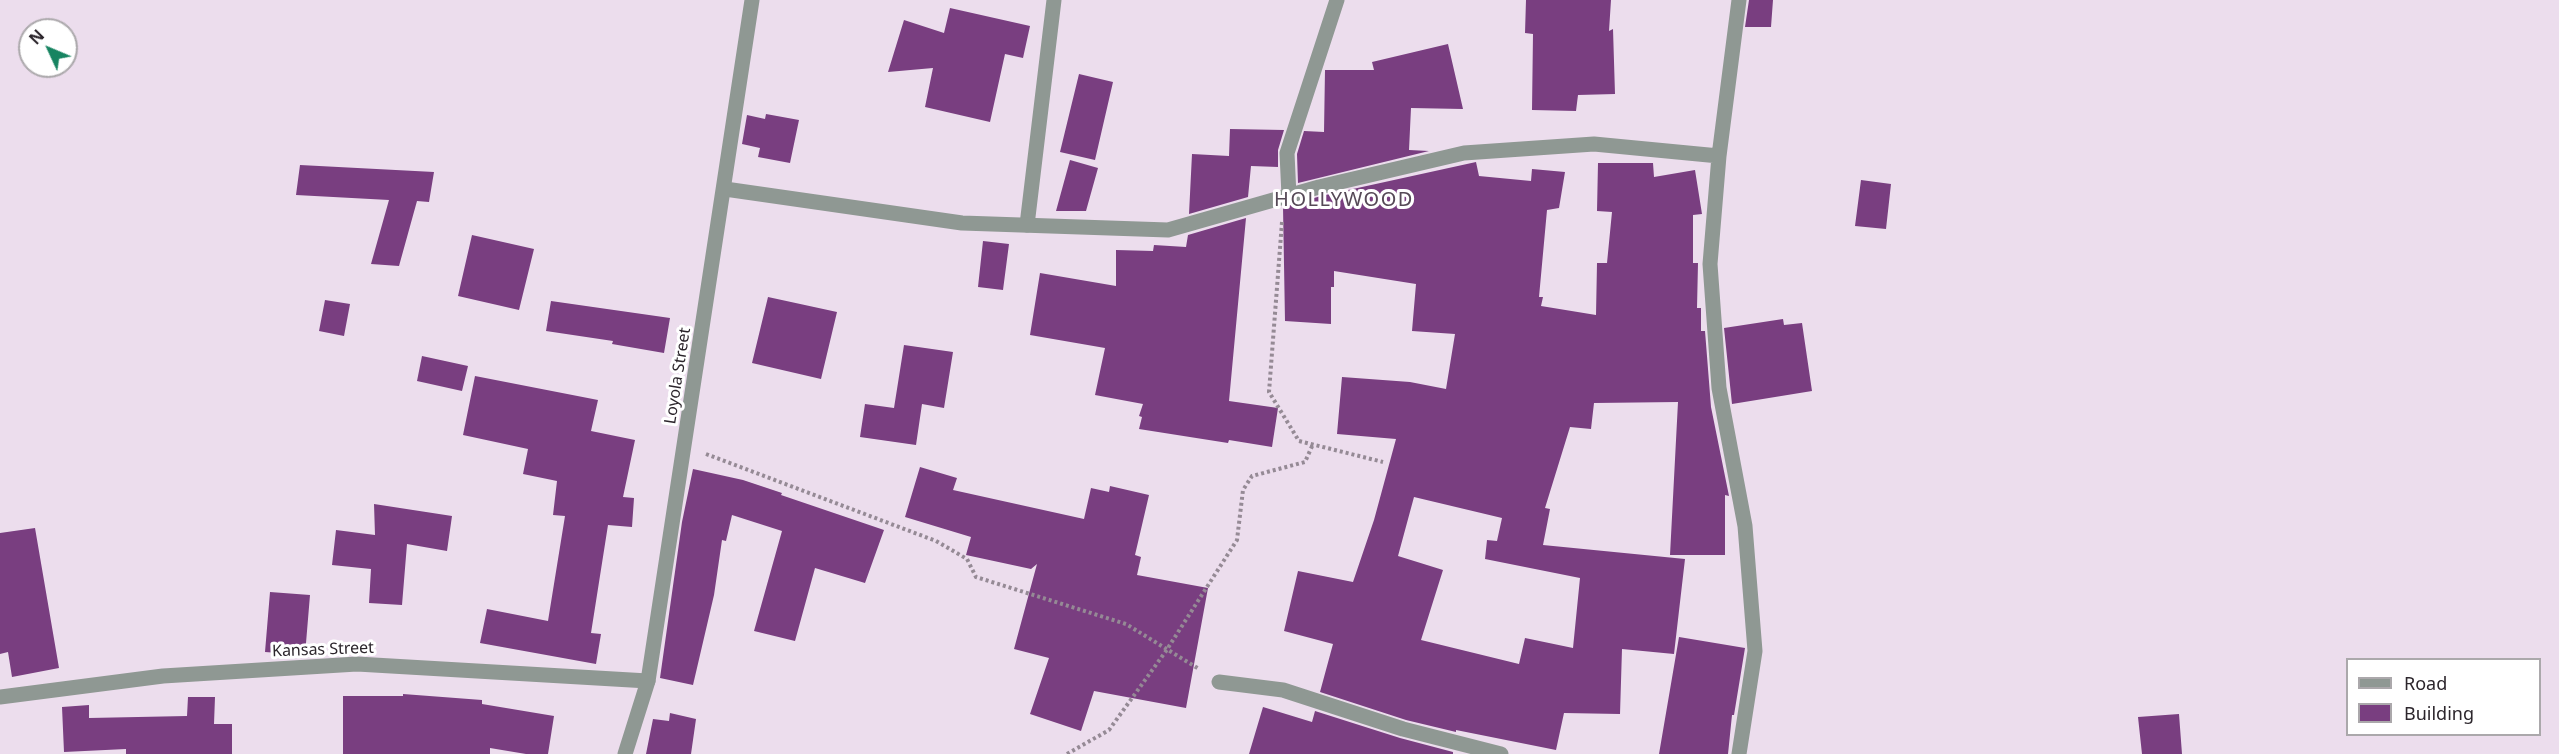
<!DOCTYPE html>
<html>
<head>
<meta charset="utf-8">
<style>
	body { margin:0 }
	#map { position:relative; width:2559px; height:754px; overflow:hidden; background:#ecdded; font-family:"Noto Sans",sans-serif }
	canvas { display:block }
	.legend { position:absolute; left:2346px; top:658px; width:195px; height:78px; box-sizing:border-box; background:#fff; border:2px solid #aba8ab; margin:0; padding:8px 10px; list-style:none; font-size:18px; color:#2c262c }
	.legend li { display:flex; align-items:center; gap:12px; height:30px }
	.legend b { width:30px; border:2px solid #aba8ab }
	.north { position:absolute; left:18px; top:18px; width:60px; height:60px; box-sizing:border-box; background:#fff; border:2px solid #aba8ab; border-radius:50%; rotate:314deg; font-size:16px; font-weight:700; line-height:24px; text-align:center; color:#2c262c }
	.north::after { content:''; display:block; margin:auto; width:21px; height:27px; background:#178461; clip-path:polygon(50% 0,100% 100%,50% 72%,0 100%) }
</style>
</head>
<body>
<div id="map">
<canvas width="2559" height="754"></canvas>
<ul class="legend">
<li><b style="height:8px;background:#8f9893"></b>Road</li>
<li><b style="height:16px;background:#793e80"></b>Building</li>
</ul>
<div class="north">N</div>
</div>
<script>
const c = document.querySelector('canvas').getContext('2d');
c.lineJoin = 'round';
function fillPath(path, color) {
  c.fillStyle = color;
  c.fill(path, 'evenodd');
}
function poly(rows) {
  const path = new Path2D();
  for (const r of rows) {
    path.moveTo(r[0], r[1]);
    for (let i = 2; i < r.length; i += 2) path.lineTo(r[i], r[i + 1]);
  }
  return path;
}
function trace(path, color, width, dash) {
  c.strokeStyle = color;
  c.lineWidth = width;
  c.lineCap = dash ? 'butt' : 'round';
  c.setLineDash(dash || []);
  c.stroke(path);
}
function write(font, color, halo, rows, align = 'center') {
  c.font = font + ' "Noto Sans",sans-serif';
  c.lineWidth = 6;
  c.setLineDash([]);
  c.textBaseline = 'middle';
  c.strokeStyle = halo;
  c.fillStyle = color;
  for (const [text, x, y, turn = 0] of rows) {
    c.save();
    c.translate(x, y);
    c.rotate((+turn || 0) * Math.PI / 180);
    c.textAlign = isNaN(turn) ? turn : align;
    if (halo) c.strokeText(text, 0, 0);
    c.fillText(text, 0, 0);
    c.restore();
  }
}
const building = poly([
	[1526,0,1611,0,1609,31,1613,29,1615,94,1578,95,1576,111,1532,110,1533,34,1525,33],
	[1749,0,1773,0,1771,27,1745,27],
	[950,8,1030,26,1023,58,1005,54,990,122,925,107,933,68,888,72,904,20,944,33],
	[1448,44,1463,109,1411,108,1409,150,1429,151,1298,183,1297,154,1304,131,1324,132,1325,70,1374,70,1372,62],
	[1079,74,1113,82,1095,160,1060,152],
	[766,114,799,120,790,163,758,157,760,148,742,144,747,115,765,119],
	[1230,129,1284,130,1278,150,1278,167,1251,166,1248,197,1189,214,1192,154,1229,156],
	[1070,160,1098,168,1086,211,1056,211],
	[1476,162,1479,176,1531,181,1532,169,1565,172,1559,208,1547,210,1539,297,1543,297,1541,306,1596,315,1597,263,1607,263,1612,212,1597,211,1598,163,1653,163,1654,177,1695,170,1702,214,1693,215,1693,263,1698,263,1697,308,1701,308,1701,331,1705,331,1711,407,1729,496,1725,495,1725,555,1670,555,1678,402,1594,403,1591,429,1570,427,1545,508,1550,509,1543,545,1685,559,1674,654,1622,649,1620,714,1564,713,1556,750,1456,730,1456,732,1406,720,1320,692,1333,644,1284,631,1298,571,1353,582,1374,520,1396,439,1337,434,1342,377,1410,382,1446,389,1455,334,1412,331,1416,284,1334,271,1334,287,1331,287,1331,324,1285,321,1283,207,1321,196],
	[1414,497,1502,518,1497,541,1487,540,1485,559,1580,578,1573,648,1525,638,1519,664,1421,640,1443,570,1398,556],
	[300,165,434,172,429,202,417,201,399,266,371,264,389,200,296,195],
	[1861,180,1891,184,1886,229,1855,226],
	[1246,218,1229,401,1278,408,1272,447,1229,440,1228,443,1139,429,1142,417,1139,416,1143,404,1095,395,1105,348,1030,335,1040,273,1116,286,1116,250,1153,251,1154,245,1186,247,1188,235],
	[472,235,534,249,519,310,458,296],
	[983,241,1009,244,1003,290,978,287],
	[768,297,837,312,821,379,752,363],
	[325,300,350,304,344,336,319,331],
	[551,301,670,318,664,353,612,344,613,341,546,331],
	[1783,319,1784,325,1802,323,1812,391,1732,404,1724,328],
	[904,345,953,352,944,408,922,404,916,445,860,437,865,404,894,408],
	[422,356,468,366,462,391,417,381],
	[475,376,598,400,591,431,635,440,623,497,634,498,632,527,608,525,591,633,601,634,596,664,480,643,487,609,548,621,565,516,553,515,557,481,523,474,528,449,463,435],
	[920,467,957,478,953,490,1084,519,1091,488,1109,492,1110,486,1149,495,1135,555,1141,557,1137,575,1208,588,1186,708,1094,691,1081,731,1030,714,1049,658,1014,649,1037,564,1031,569,966,555,971,537,905,517],
	[693,469,743,480,782,493,781,495,884,530,865,583,815,568,795,641,754,631,782,531,732,515,726,541,722,540,714,595,693,685,660,678,682,522],
	[374,504,452,516,447,551,407,544,402,605,369,603,371,569,332,565,336,530,375,535],
	[35,528,59,668,12,677,8,652,0,654,0,533],
	[270,592,310,595,305,655,265,652],
	[1679,637,1745,648,1734,715,1732,715,1728,754,1659,754],
	[403,694,482,700,482,704,554,716,548,754,526,754,490,748,490,754,343,754,343,696,403,696],
	[188,697,215,697,214,724,232,724,232,754,126,754,126,749,64,752,62,707,89,705,89,718,187,716],
	[1263,707,1312,722,1315,711,1400,738,1453,752,1453,754,1249,754],
	[670,713,696,719,691,754,646,754,653,719,669,721],
	[2179,714,2182,754,2142,754,2138,717]
]);
const path = poly([
	[1282,222,1269,392,1299,441,1383,462],
	[706,454,936,541,967,559,976,577,1126,624,1199,669],
	[1067,754,1109,730,1166,651,1237,540,1243,490,1252,476,1305,462,1313,444]
]);
const service = poly([
	[1289,196,1287,153,1337,0],
	[1027,225,1054,0]
]);
const minor = poly([
	[725,189,962,223,1168,230,1319,187,1464,153,1594,144,1719,156],
	[1219,682,1283,690,1403,729,1501,754],
	[0,697,163,676,357,664,648,681],
	[1739,754,1755,651,1745,526,1719,388,1710,264,1719,156,1739,0]
]);
const tertiary = poly([
	[625,754,648,681,752,0]
]);
const streetNames = [
	["Loyola Street",678,376,-81],
	["Kansas Street",323,650,-2]
];
const quarterNames = [
	["HOLLYWOOD",1344,200]
];
fillPath(building, '#793e80');
trace(path, '#958a95', 4, [3, 3]);
trace(service, '#8f9893', 15);
trace(minor, '#8f9893', 15);
trace(tertiary, '#8f9893', 15);
write('16px', '#2c262c', '#fff', streetNames);
c.letterSpacing = '1.5px';
write('20px', '#564957', '#fff', quarterNames);
c.letterSpacing = '0px';
</script>
</body>
</html>
